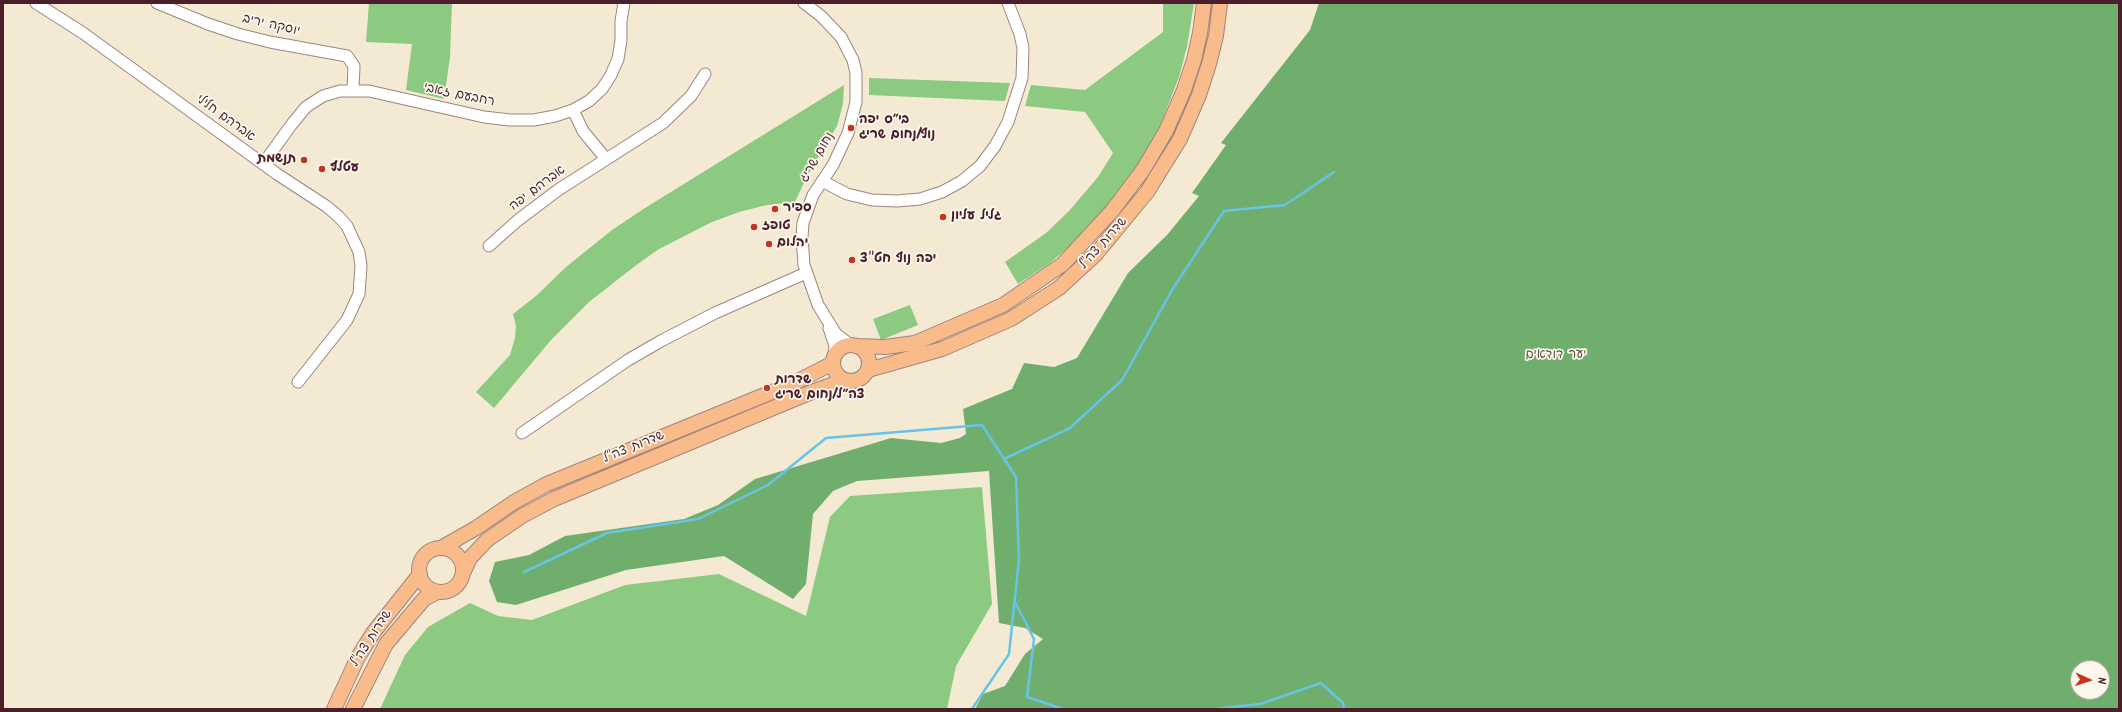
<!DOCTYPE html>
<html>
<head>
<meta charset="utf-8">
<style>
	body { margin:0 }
	#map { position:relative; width:2122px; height:712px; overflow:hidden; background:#f4ead3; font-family:Kalam,sans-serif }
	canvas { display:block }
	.frame { position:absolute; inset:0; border:4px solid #4a1f2b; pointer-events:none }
	.north { position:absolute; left:2070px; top:660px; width:40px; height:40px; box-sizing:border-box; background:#fbf7ec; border:1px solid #b4a19f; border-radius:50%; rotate:93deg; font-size:11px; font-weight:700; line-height:16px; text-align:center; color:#4a1f2b }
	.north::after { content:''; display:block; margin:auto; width:14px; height:18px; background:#c8321e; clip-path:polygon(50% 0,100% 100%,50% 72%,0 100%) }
</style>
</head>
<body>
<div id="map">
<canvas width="2122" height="712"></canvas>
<div class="frame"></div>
<div class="north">N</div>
</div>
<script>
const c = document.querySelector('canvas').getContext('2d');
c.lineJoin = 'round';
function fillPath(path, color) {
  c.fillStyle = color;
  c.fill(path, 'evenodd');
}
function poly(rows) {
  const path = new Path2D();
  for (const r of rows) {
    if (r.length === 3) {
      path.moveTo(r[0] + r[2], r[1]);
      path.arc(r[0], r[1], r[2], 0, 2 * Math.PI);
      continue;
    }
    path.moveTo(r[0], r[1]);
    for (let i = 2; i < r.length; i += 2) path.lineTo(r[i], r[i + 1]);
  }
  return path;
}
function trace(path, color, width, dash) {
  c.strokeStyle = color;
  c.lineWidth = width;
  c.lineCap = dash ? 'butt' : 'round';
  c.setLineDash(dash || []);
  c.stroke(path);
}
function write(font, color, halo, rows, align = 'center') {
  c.font = font + ' Kalam,"Playpen Sans Hebrew",sans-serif';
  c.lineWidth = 3.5;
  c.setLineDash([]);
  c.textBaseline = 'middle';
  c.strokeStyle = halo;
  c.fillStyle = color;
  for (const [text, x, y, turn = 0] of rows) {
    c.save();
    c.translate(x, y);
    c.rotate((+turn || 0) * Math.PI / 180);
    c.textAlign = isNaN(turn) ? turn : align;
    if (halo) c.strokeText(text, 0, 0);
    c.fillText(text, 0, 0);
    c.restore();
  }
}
const green = poly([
	[369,3,452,3,450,57,444,99,406,90,412,44,366,42],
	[1163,3,1194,3,1187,47,1179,77,1156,136,1122,190,1077,240,1050,263,1018,284,1005,262,1046,233,1069,211,1098,177,1113,153,1085,112,1025,106,1031,85,1085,90,1163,32],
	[869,78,1010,83,1005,101,869,95],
	[844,85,843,104,837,126,806,178,795,202,767,205,739,212,712,222,659,249,635,266,589,302,551,340,494,408,476,392,510,355,515,338,516,326,513,314,536,296,566,267,612,230,645,208],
	[910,305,918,325,881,340,873,319],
	[982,487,992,604,956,666,947,709,380,709,405,655,428,627,470,603,498,616,532,620,625,585,719,574,806,616,830,517,850,496]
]);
const forest = poly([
	[1319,3,2119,3,2119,709,975,709,983,694,1005,686,1025,654,1043,639,1025,628,999,623,989,471,857,481,833,491,813,514,806,584,793,599,724,556,626,570,516,605,497,602,489,581,495,562,529,555,565,536,684,519,718,505,755,479,891,438,941,443,960,438,966,434,963,409,1012,389,1024,363,1054,367,1077,358,1128,273,1167,235,1199,196,1192,193,1226,145,1221,143,1310,30],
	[2078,668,2102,668,2102,692,2078,692]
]);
const stream = poly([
	[1004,459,1070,428,1122,380,1172,290,1224,211,1285,205,1334,172],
	[524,572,607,533,698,519,768,485,826,438,982,425,1016,477,1019,560,1009,654,972,709],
	[1014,600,1034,639,1027,697,1063,709],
	[1215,709,1260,704,1321,683,1343,703,1344,709]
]);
const minor = poly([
	[36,3,83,33,277,174,326,206,338,216,347,226,359,252,361,266,359,294,347,320,298,382],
	[157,3,208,24,238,34,270,42,347,56,354,66,353,90],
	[804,3,821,16,841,37,853,60,856,73,856,102,848,133,833,165,813,195,803,223,802,237,804,265,818,305,836,334,852,346],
	[573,110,583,131,606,159],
	[263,164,292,124,306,107,323,96,340,91,369,91,484,117,510,120,534,120,555,116,573,110,589,101,602,89,611,75,618,59,621,40,621,21,624,3],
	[822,181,847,194,872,200,897,201,920,199,942,192,962,181,980,166,995,146,1008,122,1022,78,1023,48,1020,34,1008,3],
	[489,246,517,221,558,190,663,123,691,96,705,74],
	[829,328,835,346,834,360],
	[522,433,628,360,661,341,715,313,806,273]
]);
const major = poly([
	[851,363,18],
	[855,346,885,347,915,343,1003,305,1063,264,1112,211,1143,170,1166,131,1184,90,1194,60,1200,33,1204,3],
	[868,370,942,349,1011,319,1059,288,1096,254,1147,192,1180,139,1199,95,1209,64,1216,36,1220,3],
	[441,548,476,528,514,502,547,484,794,383,833,363],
	[441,570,22],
	[463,573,470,558,487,540,522,516,554,499,814,391,845,380],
	[334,709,358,657,373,633,420,574],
	[353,709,386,644,424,599,437,592]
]);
const markers = [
	[851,128,4,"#c8321e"],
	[304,160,4,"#c8321e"],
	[322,169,4,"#c8321e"],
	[775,209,4,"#c8321e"],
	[943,217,4,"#c8321e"],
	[754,227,4,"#c8321e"],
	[769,244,4,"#c8321e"],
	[852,260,4,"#c8321e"],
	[767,388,4,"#c8321e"]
];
const streetNames = [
	["יוסקה יריב",271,26,13],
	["רחבעם זאבי",459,96,12],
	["אברהם חלילי",225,119,36],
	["נחום שריג",818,158,-60],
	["אברהם יפה",538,189,-37],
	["שדרות צה\"ל",1104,244,-48],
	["שדרות צה\"ל",634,448,-22],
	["שדרות צה\"ל",372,639,-57]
];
const poiNames = [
	["בי״ס יפה",859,121],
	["נוף/נחום שריג",859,136],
	["תנשמת",296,160,"right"],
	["עטלף",330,169],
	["ספיר",783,209],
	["גליל עליון",951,217],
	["טופז",762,227],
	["יהלום",777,244],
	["יפה נוף חט\"צ",860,260],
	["שדרות",775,381],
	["צה״ל/נחום שריג",775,396]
];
const parkNames = [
	["יער דודאים",1556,356]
];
fillPath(green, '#8bca80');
fillPath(forest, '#70ae6e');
trace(stream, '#65c5e3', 2.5);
trace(minor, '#9f847f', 13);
trace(major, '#9f847f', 16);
trace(minor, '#fff', 11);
trace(major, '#fabb8b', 14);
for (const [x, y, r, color] of markers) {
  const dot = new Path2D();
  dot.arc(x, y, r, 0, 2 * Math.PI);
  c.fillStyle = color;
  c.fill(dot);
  trace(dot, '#fbf7ec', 1.5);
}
write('13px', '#4a1f2b', '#fbf7ec', streetNames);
write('bold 13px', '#4a1f2b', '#fbf7ec', poiNames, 'left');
write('13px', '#5e5244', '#fbf7ec', parkNames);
</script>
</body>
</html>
